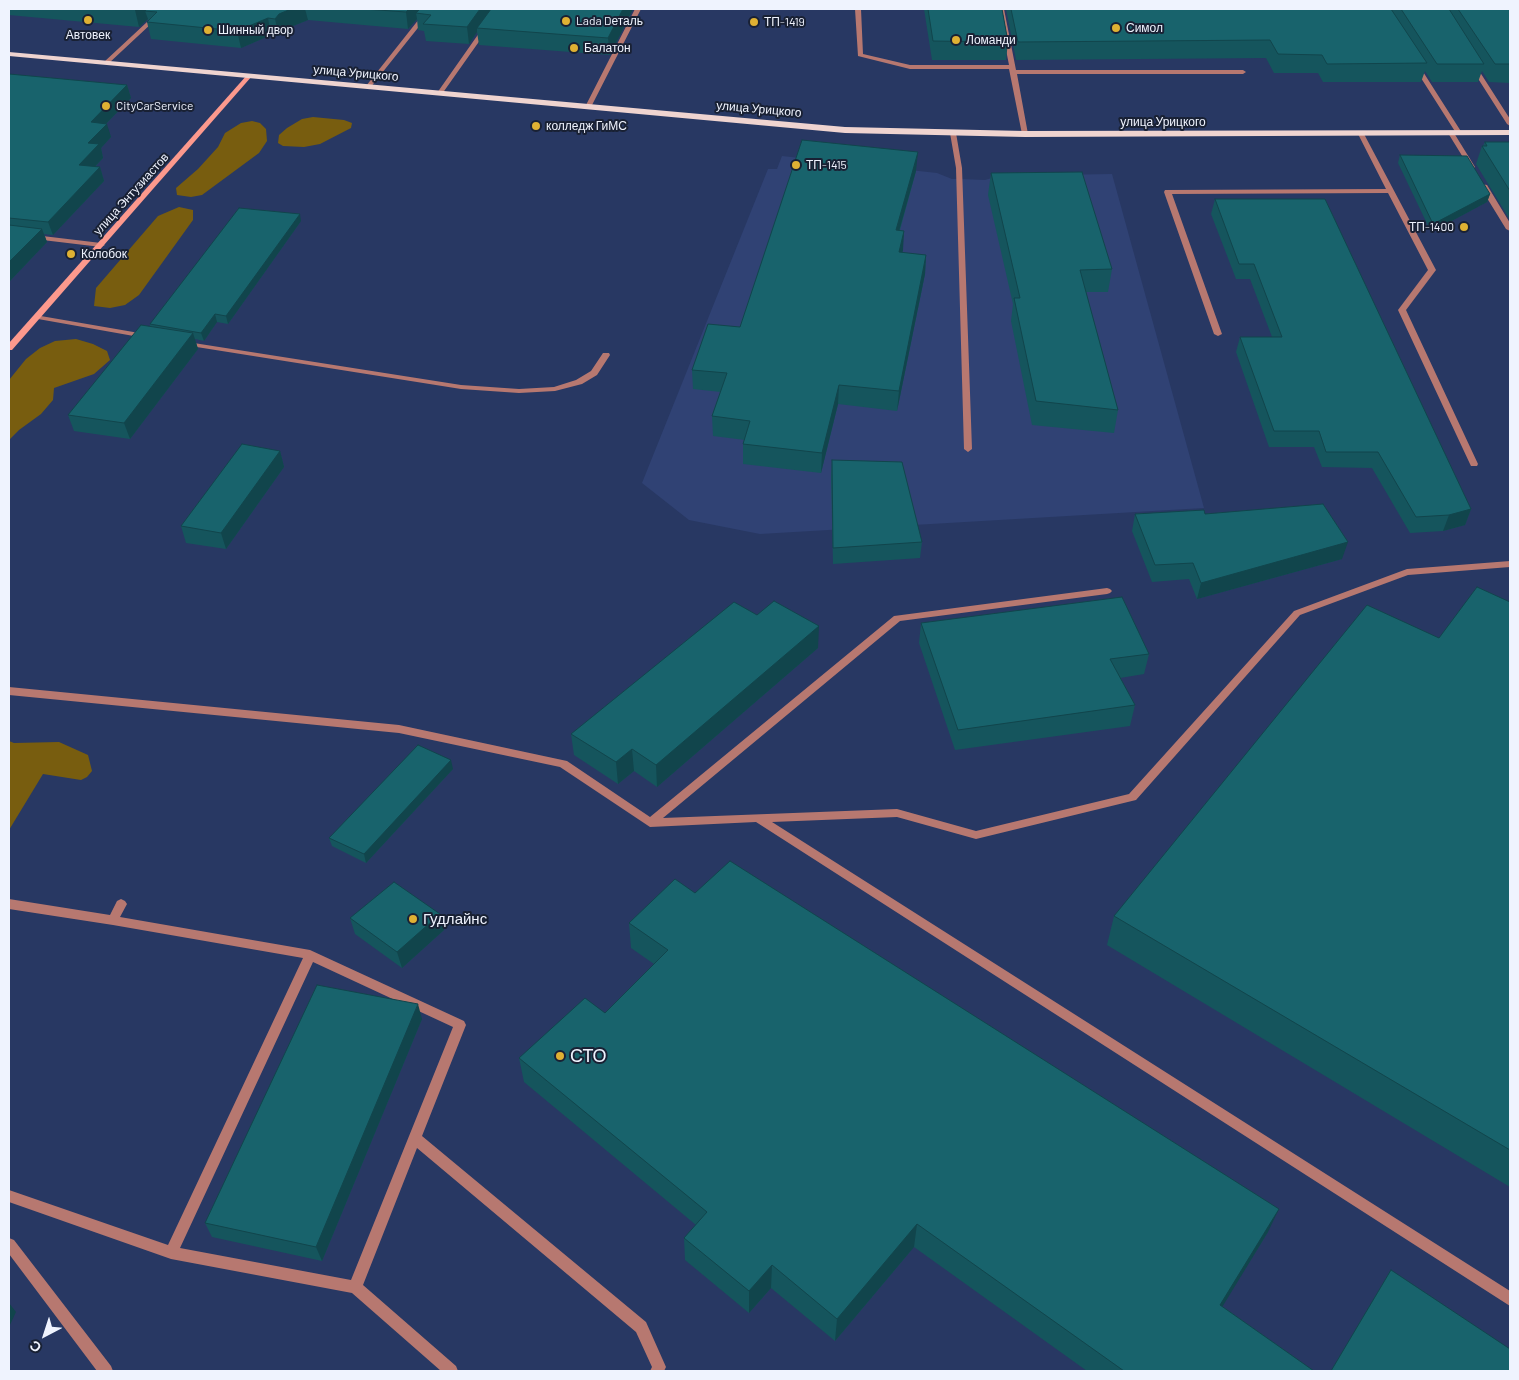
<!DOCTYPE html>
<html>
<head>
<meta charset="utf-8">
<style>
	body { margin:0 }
	#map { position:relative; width:1519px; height:1380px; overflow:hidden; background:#283863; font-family:Barlow,sans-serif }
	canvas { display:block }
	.frame { position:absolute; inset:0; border:10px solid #eff3fe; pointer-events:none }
	.north { position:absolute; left:20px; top:1310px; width:50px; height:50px; -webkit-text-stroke:4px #192134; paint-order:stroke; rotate:220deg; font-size:14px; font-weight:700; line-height:20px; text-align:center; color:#eff3fe }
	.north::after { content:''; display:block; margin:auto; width:18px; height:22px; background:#eff3fe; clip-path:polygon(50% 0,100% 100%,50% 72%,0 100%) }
</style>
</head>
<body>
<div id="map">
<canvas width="1519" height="1380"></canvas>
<div class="frame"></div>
<div class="north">С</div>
</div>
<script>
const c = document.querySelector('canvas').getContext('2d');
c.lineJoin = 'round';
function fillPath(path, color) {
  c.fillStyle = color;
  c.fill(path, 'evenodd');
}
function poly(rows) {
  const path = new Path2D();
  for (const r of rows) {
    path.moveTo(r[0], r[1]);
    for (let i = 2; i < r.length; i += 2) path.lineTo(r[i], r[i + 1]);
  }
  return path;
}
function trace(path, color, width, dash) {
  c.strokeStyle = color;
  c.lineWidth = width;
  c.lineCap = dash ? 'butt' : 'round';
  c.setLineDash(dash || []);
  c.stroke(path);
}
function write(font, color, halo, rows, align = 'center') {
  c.font = font + ' Barlow,sans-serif';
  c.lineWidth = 4;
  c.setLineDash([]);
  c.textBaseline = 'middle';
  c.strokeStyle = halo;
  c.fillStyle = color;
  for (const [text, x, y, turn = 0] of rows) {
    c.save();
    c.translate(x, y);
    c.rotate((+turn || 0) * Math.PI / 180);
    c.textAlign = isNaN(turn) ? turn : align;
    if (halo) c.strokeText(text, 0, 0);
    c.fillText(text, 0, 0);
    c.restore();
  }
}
const built = poly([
	[782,156,937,173,952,179,960,179,985,180,999,176,1112,174,1204,508,760,534,689,520,642,483,768,169,777,169]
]);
const forest = poly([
	[313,117,344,120,352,123,351,128,320,144,304,147,283,146,278,143,279,135,287,128,302,119],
	[252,121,260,123,266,129,267,141,259,153,202,195,191,197,177,195,176,188,198,169,218,147,225,133,241,123],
	[179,207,193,210,193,220,139,295,125,305,110,308,94,306,96,288,158,216],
	[76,339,93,344,107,351,110,360,94,374,54,388,53,400,41,414,19,430,9,440,9,380,26,359,40,348,55,341],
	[9,741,14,743,59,742,88,755,92,771,87,777,81,780,43,774,9,830]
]);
const lane = poly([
	[161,9,167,9,108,64,104,64,104,62,161,9],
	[427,9,433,9,370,88,366,88,366,86,427,9],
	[496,9,502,9,442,94,438,94,437,93,496,9],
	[635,9,641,9,591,107,586,108,585,107,635,9],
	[855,9,861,9,863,54,910,65,1009,65,998,9,1004,9,1016,70,1243,70,1246,72,1243,74,1017,74,1028,134,1025,136,1022,134,1009,69,910,69,858,56,855,9],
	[1417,65,1420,67,1462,133,1461,134,1456,133,1414,67,1417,65],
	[1471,65,1476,66,1510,119,1510,126,1507,124,1470,66,1471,65],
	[953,131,956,133,962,168,972,449,968,452,964,449,956,168,950,133,953,131],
	[1451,131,1454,133,1475,167,1474,168,1469,167,1448,133,1451,131],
	[1359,133,1364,134,1436,270,1406,310,1478,464,1477,466,1471,466,1470,464,1398,310,1428,270,1388,193,1172,194,1222,334,1218,336,1214,334,1164,192,1165,190,1386,189,1358,134,1359,133],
	[1481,184,1487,185,1510,223,1510,231,1506,229,1479,185,1481,184],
	[35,315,145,334,149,336,145,338,38,319,34,317,35,315],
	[181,341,461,385,519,389,554,387,576,380,591,371,603,353,609,353,610,355,597,375,582,384,555,391,519,393,461,389,184,345,180,343,181,341],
	[1510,561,1510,567,1408,575,1300,615,1136,800,976,839,897,817,772,822,1510,1291,1510,1306,756,822,650,827,560,767,399,733,9,695,9,687,399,725,567,761,650,817,894,616,1107,588,1110,589,1112,591,1110,593,1107,594,900,621,663,818,897,809,976,831,1129,794,1294,611,1407,569,1510,561],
	[9,899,110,915,117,901,121,899,125,901,127,904,120,917,310,950,464,1021,466,1025,422,1136,646,1322,666,1367,664,1371,650,1371,652,1367,636,1332,417,1148,363,1285,456,1366,458,1371,441,1371,352,1293,171,1259,9,1202,9,1190,168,1245,303,958,113,925,9,909,9,899],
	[313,962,453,1027,351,1280,180,1248,313,962],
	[9,1238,14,1240,111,1366,113,1371,97,1371,9,1254,9,1238]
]);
const street = poly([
	[9,232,101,243,105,245,101,247,9,236,9,232]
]);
const secondary = poly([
	[247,75,252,76,12,350,9,350,9,343,247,75]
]);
const primary = poly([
	[9,52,845,127,1025,131,1510,130,1510,135,1025,137,845,133,9,56,9,52]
]);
const wall = poly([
	[9,9,633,9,610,55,479,45,477,32,469,44,426,41,424,31,418,30,417,19,408,29,308,20,283,30,279,36,271,35,241,48,151,39,147,22,148,21,148,19,139,27,9,15],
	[924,9,1002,9,1008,42,1006,60,932,60],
	[1006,9,1510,9,1510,83,1489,82,1482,71,1478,82,1432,82,1425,71,1421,82,1323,82,1318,73,1274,73,1266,58,1016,60],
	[9,74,127,85,131,98,106,124,111,137,101,148,103,158,95,167,100,167,104,181,53,235,44,234,47,242,9,282],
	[1485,142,1510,142,1510,220,1476,164,1482,146,1483,146],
	[1400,155,1490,194,1487,202,1431,232,1398,163],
	[916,171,900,230,904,231,902,253,926,255,925,274,897,411,838,404,821,473,743,464,743,444,745,440,713,436,712,416,721,392,693,389,692,370],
	[991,173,1112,269,1108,292,1086,292,1118,410,1114,433,1032,425,1011,321,1013,304,988,195],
	[1215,199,1471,509,1465,525,1443,531,1410,533,1372,468,1322,467,1314,447,1269,447,1236,352,1240,337,1272,337,1250,279,1236,279,1211,214],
	[301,221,228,324,217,322,204,341,195,339,198,349,130,439,74,431,68,415,150,326,150,324],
	[280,451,284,467,226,549,186,543,181,526],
	[832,460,922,542,920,558,833,564,831,477],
	[1135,514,1205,514,1342,559,1197,599,1189,579,1152,582,1132,531],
	[1510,602,1510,1187,1107,945,1114,916,1439,638],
	[757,615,818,648,657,787,634,771,618,784,574,755,571,734],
	[921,623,1149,654,1144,674,1120,678,1135,705,1130,726,955,750,919,643],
	[453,769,366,863,332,846,329,838],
	[695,893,1268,1232,1222,1306,1314,1371,1087,1371,914,1247,835,1341,771,1288,749,1313,685,1260,684,1238,696,1225,524,1082,519,1058,605,1013,654,964,631,948,629,923],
	[440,914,444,930,402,968,355,934,350,918],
	[422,1019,322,1261,212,1237,205,1223],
	[1391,1270,1510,1371,1331,1371]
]);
const shadedWall = poly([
	[136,9,159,9,145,11,148,19,139,27,135,10],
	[291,9,305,9,308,20,283,30,279,36,275,19,279,14],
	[409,9,425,9,416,13,417,19,408,29,406,12],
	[480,9,494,9,477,28,477,32,469,44,467,27],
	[623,9,633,9,610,55,608,38],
	[268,18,271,35,241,48,237,31],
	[127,85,131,98,95,135,91,122],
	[107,124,111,137,101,148,103,158,83,179,79,165,88,143],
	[918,152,916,171,894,249,896,230],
	[100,167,104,181,53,235,48,222],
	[1490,194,1487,202,1431,232,1433,224],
	[300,214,301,221,228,324,226,316],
	[42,229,47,242,9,282,9,262],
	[904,231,903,250,898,271,899,252],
	[926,255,925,274,897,411,899,391],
	[215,314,217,322,204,341,201,333],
	[193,333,198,349,130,439,124,423],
	[839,385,838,404,821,473,822,453],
	[280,451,284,467,226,549,221,533],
	[1471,509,1465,525,1443,531,1449,515],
	[1348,542,1342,559,1197,599,1201,583],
	[819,626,818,648,657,787,656,765],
	[632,749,634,771,618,784,616,762],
	[451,760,453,769,366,863,364,854],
	[440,914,444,930,402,968,397,952],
	[418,1004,422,1019,322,1261,316,1247],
	[1279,1209,1268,1232,1210,1327,1220,1305],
	[917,1224,914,1247,835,1341,837,1319],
	[772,1265,771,1288,749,1313,749,1291],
	[9,1303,16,1312,9,1327]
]);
const building = poly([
	[147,9,291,9,279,14,275,19,268,18,237,31,147,22,157,12,145,11,147,9],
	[364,9,409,9,406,12,364,9],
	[420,9,480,9,467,27,423,24,431,15,416,13,420,9],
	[491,9,623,9,608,38,477,28,491,9],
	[928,9,1002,9,1008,42,933,41,928,9],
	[1011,9,1391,9,1427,63,1327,64,1322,55,1278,54,1270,40,1018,42,1011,9],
	[1401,9,1449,9,1484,64,1437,64,1401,9],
	[1458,9,1510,9,1510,64,1495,64,1458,9],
	[9,74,127,85,91,122,107,124,88,143,99,144,79,165,100,167,48,222,9,218,9,74],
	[802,140,918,152,896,230,904,231,899,252,926,255,899,391,839,385,822,453,743,444,750,421,712,416,727,373,692,370,708,324,740,327,802,140],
	[1485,142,1510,142,1510,191,1482,146,1487,146,1485,142],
	[1400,155,1467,156,1490,194,1433,224,1400,155],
	[1082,172,1112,269,1080,270,1118,410,1036,401,1014,298,1020,298,991,173,1082,172],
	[1215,199,1325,199,1471,509,1449,515,1416,517,1378,452,1326,452,1319,431,1274,431,1240,337,1282,337,1254,264,1239,264,1215,199],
	[239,208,300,214,226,316,215,314,201,333,150,324,239,208],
	[9,225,42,229,9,262,9,225],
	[141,325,193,333,124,423,68,415,141,325],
	[242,444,280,451,221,533,181,526,242,444],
	[832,460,902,462,922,542,833,548,832,460],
	[1323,504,1348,542,1201,583,1193,563,1155,565,1135,514,1204,510,1205,514,1323,504],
	[1477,587,1510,602,1510,1150,1114,916,1367,605,1439,638,1477,587],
	[1122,597,1149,654,1110,659,1135,705,958,730,921,623,1122,597],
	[774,601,819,626,656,765,632,749,616,762,571,734,734,602,757,615,774,601],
	[418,745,451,760,364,854,329,838,418,745],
	[730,861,1279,1209,1220,1305,1314,1371,1124,1371,917,1224,837,1319,772,1265,749,1291,684,1238,707,1212,519,1058,585,998,605,1013,668,950,629,923,675,879,695,893,730,861],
	[394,882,440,914,397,952,350,918,394,882],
	[317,985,418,1004,316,1247,205,1223,317,985],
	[1391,1270,1510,1349,1510,1371,1331,1371,1391,1270]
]);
const markers = [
	[88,20,5,"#dfb133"],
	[566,21,5,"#dfb133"],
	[754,22,5,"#dfb133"],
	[1116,28,5,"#dfb133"],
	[208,30,5,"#dfb133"],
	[956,40,5,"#dfb133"],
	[574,48,5,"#dfb133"],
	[106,106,5,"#dfb133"],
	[536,126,5,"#dfb133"],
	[796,165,5,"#dfb133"],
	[1464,227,5,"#dfb133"],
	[71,254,5,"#dfb133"],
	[413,919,5,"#dfb133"],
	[560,1056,5,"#dfb133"]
];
const farPoinames = [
	["Lada Dеталь",576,21],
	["ТП-1419",764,22],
	["Симол",1126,28],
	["Шинный двор",218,30],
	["Автовек",88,35,"center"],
	["Ломанди",966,40],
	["Балатон",584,48],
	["CityCarService",116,106],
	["колледж ГиМС",546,126],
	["ТП-1415",806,165],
	["ТП-1400",1454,227,"right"],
	["Колобок",81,254]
];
const farStreetnames = [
	["улица Урицкого",356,73,5],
	["улица Урицкого",759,109,5],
	["улица Урицкого",1163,122],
	["улица Энтузиастов",131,194,-48]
];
const poiNames = [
	["Гудлайнс",423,919]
];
const nearPoinames = [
	["СТО",570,1056]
];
fillPath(built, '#304274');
fillPath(forest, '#785d0f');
fillPath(lane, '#b77870');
fillPath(street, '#b77870');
fillPath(secondary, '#fc998d');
fillPath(primary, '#efd4d0');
fillPath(wall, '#15555d');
fillPath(shadedWall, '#11454c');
fillPath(building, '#18636c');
trace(building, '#11454c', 1);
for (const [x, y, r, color] of markers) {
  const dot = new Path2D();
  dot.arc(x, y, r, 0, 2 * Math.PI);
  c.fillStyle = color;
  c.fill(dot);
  trace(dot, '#192134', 2);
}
write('12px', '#eff3fe', '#192134', farPoinames, 'left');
write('12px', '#eff3fe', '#192134', farStreetnames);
write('15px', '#eff3fe', '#192134', poiNames, 'left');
write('18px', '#eff3fe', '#192134', nearPoinames, 'left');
</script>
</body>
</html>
